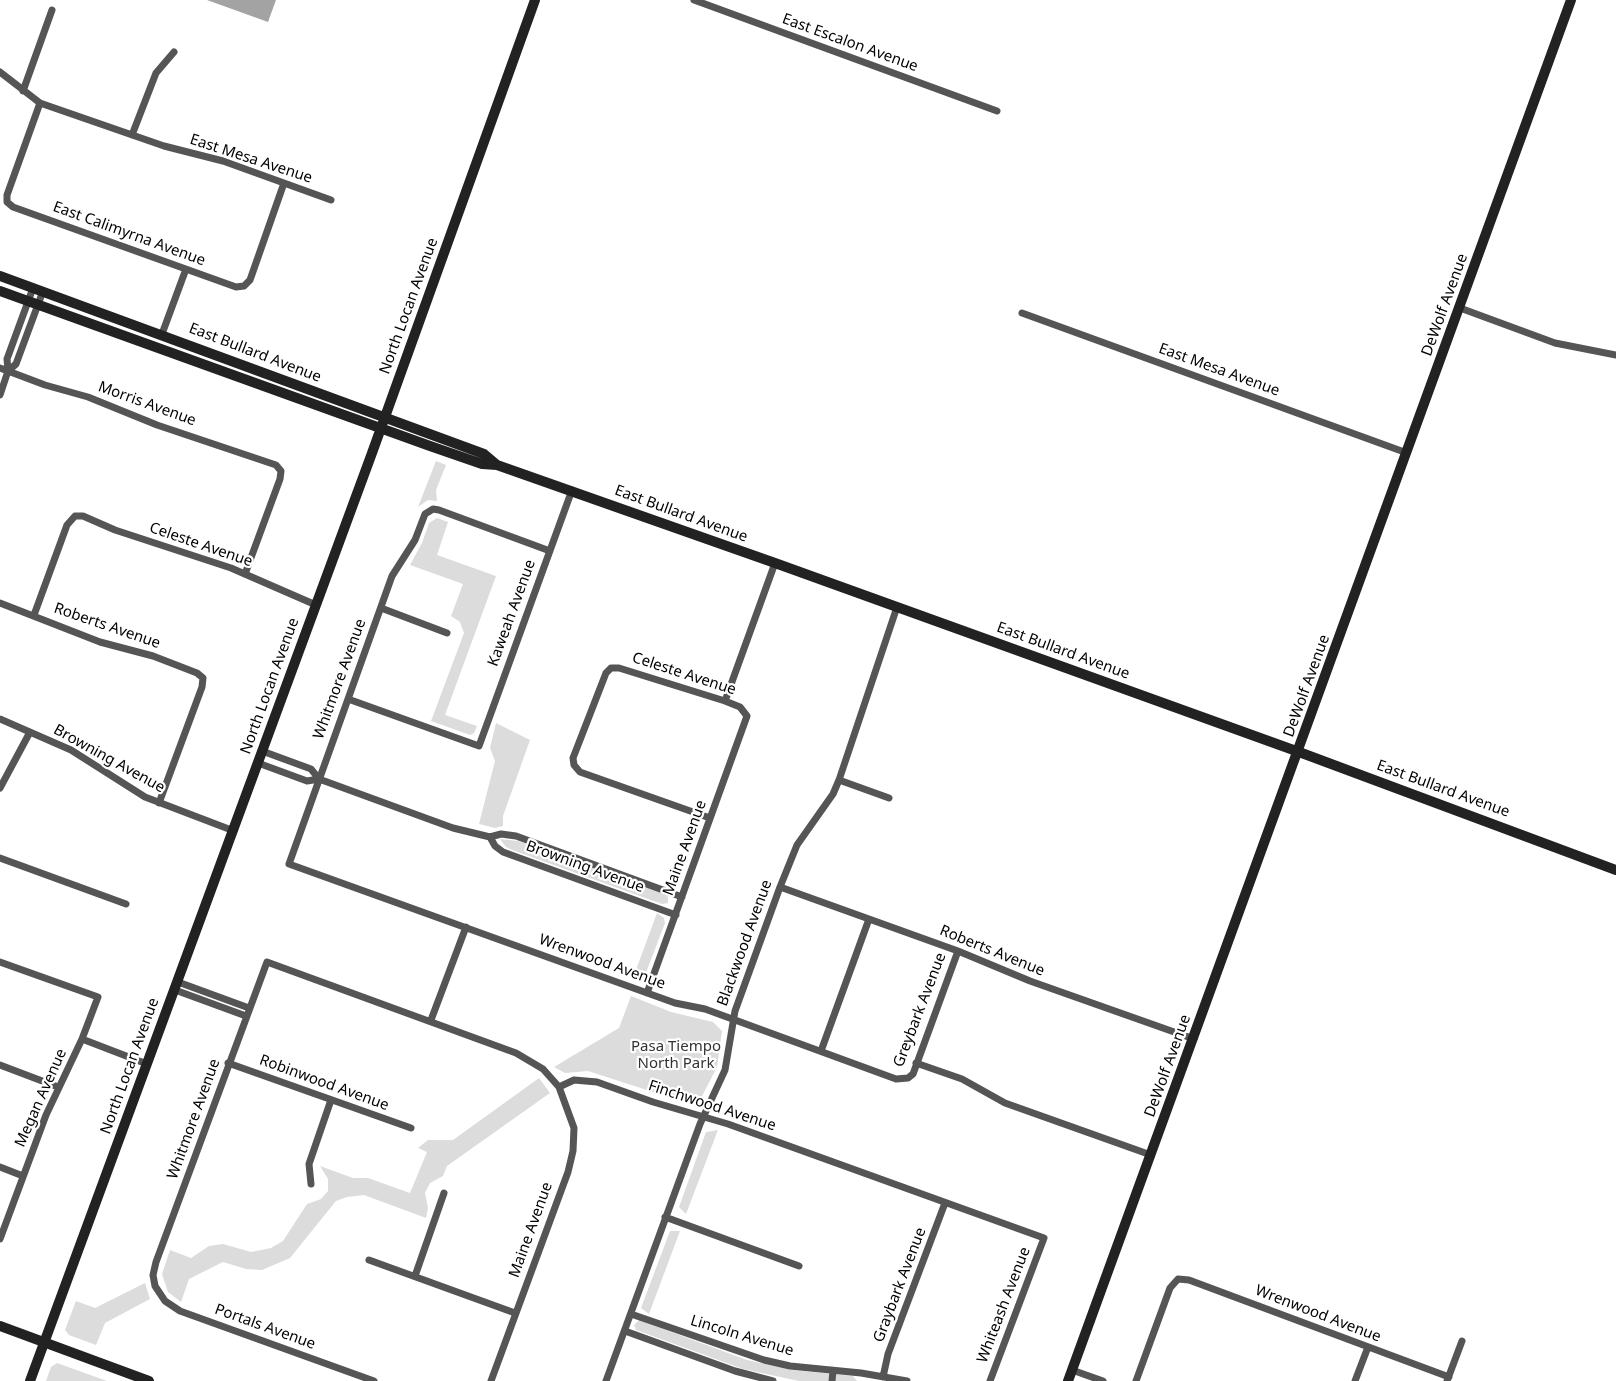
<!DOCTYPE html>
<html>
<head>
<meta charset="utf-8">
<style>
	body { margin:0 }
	canvas { display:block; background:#fff }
</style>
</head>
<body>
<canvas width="1616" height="1381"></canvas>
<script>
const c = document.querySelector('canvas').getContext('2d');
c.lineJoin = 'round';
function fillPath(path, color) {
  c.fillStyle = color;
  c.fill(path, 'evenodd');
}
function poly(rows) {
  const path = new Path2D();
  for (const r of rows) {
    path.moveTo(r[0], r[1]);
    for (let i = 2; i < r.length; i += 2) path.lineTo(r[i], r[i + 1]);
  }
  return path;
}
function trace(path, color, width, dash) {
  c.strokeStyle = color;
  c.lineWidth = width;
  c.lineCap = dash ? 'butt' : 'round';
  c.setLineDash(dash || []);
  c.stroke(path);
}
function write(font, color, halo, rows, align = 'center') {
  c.font = font + ' "Noto Sans",sans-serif';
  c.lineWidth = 4.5;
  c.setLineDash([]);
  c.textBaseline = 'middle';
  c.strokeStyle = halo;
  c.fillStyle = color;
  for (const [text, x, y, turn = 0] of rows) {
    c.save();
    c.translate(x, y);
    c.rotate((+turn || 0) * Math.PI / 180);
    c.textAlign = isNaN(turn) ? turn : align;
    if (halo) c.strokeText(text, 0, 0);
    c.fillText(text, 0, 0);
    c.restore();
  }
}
const green = poly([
	[436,461,446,465,436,490,437,501,428,500,418,507],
	[437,518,448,522,437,555,496,576,445,715,477,726,474,733,470,735,431,721,464,633,460,622,451,616,463,584,410,565,422,543,429,523],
	[496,723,530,740,503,816,503,826,495,828,479,824,495,761,490,748],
	[500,839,518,841,666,894,668,897,668,903,662,904,515,851,506,847],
	[657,913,664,918,665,923,644,978,639,980,633,978],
	[631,996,671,1012,713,1022,722,1031,717,1067,700,1100,693,1102,653,1092,588,1071,565,1073,554,1067,619,1028],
	[539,1078,550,1093,447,1166,443,1176,430,1183,425,1193,428,1208,426,1218,364,1195,347,1197,336,1201,290,1258,262,1270,246,1269,223,1262,189,1279,181,1302,168,1292,162,1274,170,1250,191,1258,209,1246,223,1244,251,1252,271,1248,283,1241,307,1204,321,1199,328,1191,328,1179,320,1166,353,1178,368,1178,410,1193,427,1152,418,1148,428,1140,453,1140],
	[718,1130,686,1214,679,1207,706,1132],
	[670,1231,680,1231,649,1314,641,1308],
	[145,1283,150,1299,105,1323,96,1345,69,1335,65,1330,76,1301,95,1308],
	[639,1320,747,1360,792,1370,853,1376,857,1381,799,1381,743,1369,636,1330,634,1325],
	[57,1363,107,1381,46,1381,51,1367]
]);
const water = poly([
	[207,0,276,0,268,22]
]);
const street = poly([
	[694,0,997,111],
	[0,72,40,103,164,146,223,161,331,200],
	[23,91,52,10],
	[40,103,7,195,7,202,13,207,236,287,244,286,250,280,284,183],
	[132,135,156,73,174,52],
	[1460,308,1555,343,1616,355],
	[1022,313,1407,453],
	[162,334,186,269],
	[0,368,45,385,88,397,157,425,276,465,281,471,280,479,245,574],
	[8,371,16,364,43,291],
	[0,395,8,371,7,359,33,288],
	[550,551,439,510,433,509,425,514,415,540,392,576,289,864,675,1003,705,1009,896,1079,908,1078,913,1074,958,951],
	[0,603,100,642,153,656,197,673,203,678,202,687,159,803],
	[381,608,447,633],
	[34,615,67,525,75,516,83,516,115,530,231,568,316,605],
	[348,699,479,746,572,490],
	[725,701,775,563],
	[0,719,71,750,145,797,234,831],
	[262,751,311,769,319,779],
	[258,763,307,781,319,779,453,828,490,837,501,834,516,836,682,897],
	[839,780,889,798],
	[0,788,30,732],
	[490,837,495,846,503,852,676,915],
	[0,858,126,904],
	[780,887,958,951,1030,981,1194,1039],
	[0,962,98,997,82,1039,46,1115,0,1239],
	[178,982,249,1008],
	[175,990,246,1016],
	[647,993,747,716,740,707,725,701,619,668,611,668,606,673,573,758,574,765,580,772,710,818],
	[431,1020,466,927],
	[82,1039,147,1064],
	[821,1051,869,919],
	[228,1063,411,1128],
	[916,1063,962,1079,1005,1103,1151,1155],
	[0,1065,58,1087],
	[559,1087,574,1080,597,1082,653,1102,728,1124,1044,1238,990,1381],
	[0,1167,23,1176],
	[311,1184,309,1164,331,1100],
	[665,1217,799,1266],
	[369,1260,515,1313],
	[415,1276,444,1193],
	[631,1314,764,1360,790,1366,861,1373,907,1381],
	[625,1331,735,1371,773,1381],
	[1072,1370,1103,1381],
	[883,1377,888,1354,945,1203],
	[374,1381,180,1311,165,1301,155,1286,153,1275,156,1262,267,962,516,1053,543,1069,559,1087,574,1128,573,1151,568,1172,491,1381],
	[606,1381,700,1124,725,1070,735,1011,780,887,797,845,833,794,839,780,897,607],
	[832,1381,833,1371],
	[1136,1381,1170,1288,1178,1279,1189,1280,1449,1377],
	[1355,1381,1368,1347],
	[1447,1381,1462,1341]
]);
const secondary = poly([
	[0,276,484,454,497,465],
	[0,291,430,446,482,464,497,465,775,563,1299,752,1616,870],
	[0,1326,149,1381],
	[30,1381,372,453,535,0],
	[1068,1381,1571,0]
]);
const streetNames = [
	["East Escalon Avenue",850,43,20],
	["East Mesa Avenue",251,159,18],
	["East Calimyrna Avenue",129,234,20],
	["DeWolf Avenue",1445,305,-70],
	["North Locan Avenue",409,306,-70],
	["East Bullard Avenue",255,353,21],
	["East Mesa Avenue",1219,370,20],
	["Morris Avenue",147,404,20],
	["East Bullard Avenue",681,514,20],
	["Celeste Avenue",201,545,19],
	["Kaweah Avenue",512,613,-70],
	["Roberts Avenue",107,626,19],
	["East Bullard Avenue",1063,651,20],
	["Celeste Avenue",684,674,18],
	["Whitmore Avenue",340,679,-70],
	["North Locan Avenue",270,686,-70],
	["DeWolf Avenue",1307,686,-70],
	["Browning Avenue",109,759,29],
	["East Bullard Avenue",1443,789,20],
	["Maine Avenue",685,848,-70],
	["Browning Avenue",585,867,20],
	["Blackwood Avenue",745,943,-70],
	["Roberts Avenue",992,951,22],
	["Wrenwood Avenue",602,962,20],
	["Greybark Avenue",920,1010,-69],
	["North Locan Avenue",130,1066,-70],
	["DeWolf Avenue",1168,1066,-70],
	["Robinwood Avenue",324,1083,20],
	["Megan Avenue",41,1098,-66],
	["Finchwood Avenue",712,1106,18],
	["Whitmore Avenue",194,1119,-70],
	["Maine Avenue",531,1230,-70],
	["Graybark Avenue",900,1285,-69],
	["Whiteash Avenue",1004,1305,-69],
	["Wrenwood Avenue",1318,1314,21],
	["Portals Avenue",265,1327,20],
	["Lincoln Avenue",742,1336,17]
];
const parkNames = [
	["Pasa Tiempo",676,1047],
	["North Park",676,1064]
];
fillPath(green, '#dcdcdc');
fillPath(water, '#a3a3a3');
trace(street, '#555', 7);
trace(secondary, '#222', 10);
write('15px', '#000', '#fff', streetNames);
write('15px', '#333', '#fff', parkNames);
</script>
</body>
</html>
